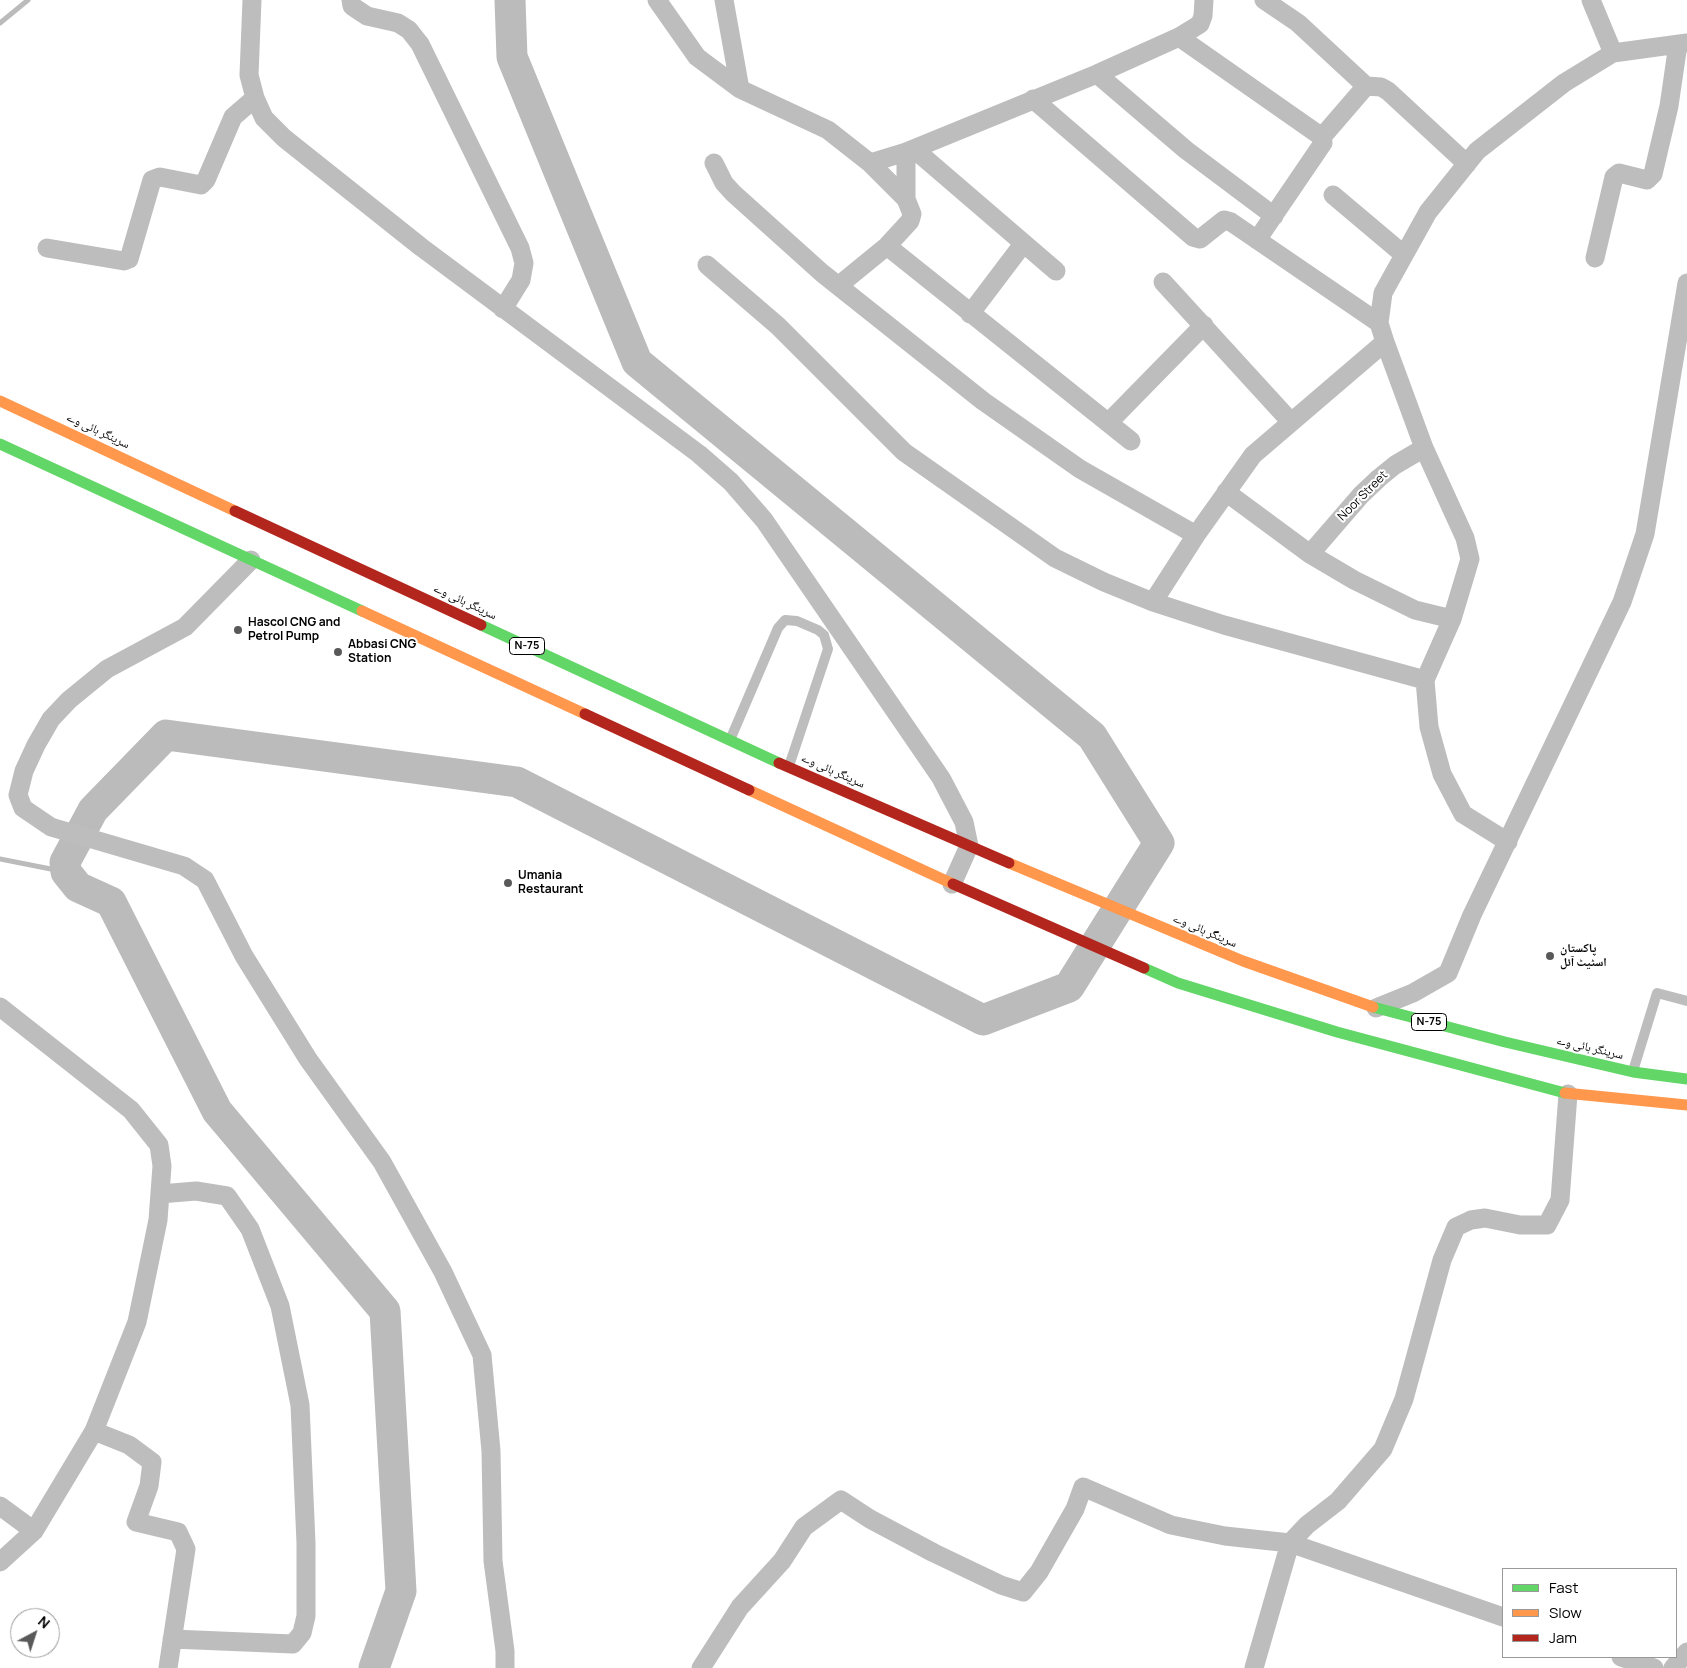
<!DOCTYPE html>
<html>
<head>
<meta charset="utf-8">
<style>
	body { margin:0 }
	#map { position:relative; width:1687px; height:1668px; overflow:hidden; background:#fff; font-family:Manrope,sans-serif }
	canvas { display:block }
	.legend { position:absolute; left:1502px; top:1568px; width:175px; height:90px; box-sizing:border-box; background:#fff; border:1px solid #999; margin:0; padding:6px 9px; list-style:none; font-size:15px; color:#000 }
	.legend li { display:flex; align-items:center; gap:10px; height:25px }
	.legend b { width:25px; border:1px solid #999 }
	.north { position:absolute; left:10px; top:1608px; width:50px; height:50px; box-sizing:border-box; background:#fff; border:1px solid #999; border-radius:50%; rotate:40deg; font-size:14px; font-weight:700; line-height:20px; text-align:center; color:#000 }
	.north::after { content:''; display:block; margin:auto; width:18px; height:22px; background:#595959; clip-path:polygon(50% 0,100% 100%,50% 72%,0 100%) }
</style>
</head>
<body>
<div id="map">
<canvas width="1687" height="1668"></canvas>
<ul class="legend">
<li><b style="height:6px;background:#63d668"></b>Fast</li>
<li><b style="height:6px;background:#ff974d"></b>Slow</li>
<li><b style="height:6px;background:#b3261e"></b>Jam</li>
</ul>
<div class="north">N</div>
</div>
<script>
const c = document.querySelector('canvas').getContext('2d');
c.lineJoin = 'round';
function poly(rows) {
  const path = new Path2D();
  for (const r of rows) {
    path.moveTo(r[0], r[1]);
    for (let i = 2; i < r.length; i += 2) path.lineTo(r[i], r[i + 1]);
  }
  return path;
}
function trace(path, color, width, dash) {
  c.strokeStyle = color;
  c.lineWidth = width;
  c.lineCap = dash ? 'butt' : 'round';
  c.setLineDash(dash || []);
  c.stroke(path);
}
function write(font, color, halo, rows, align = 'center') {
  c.font = font + ' Manrope,"Noto Naskh Arabic",sans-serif';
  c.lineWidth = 4;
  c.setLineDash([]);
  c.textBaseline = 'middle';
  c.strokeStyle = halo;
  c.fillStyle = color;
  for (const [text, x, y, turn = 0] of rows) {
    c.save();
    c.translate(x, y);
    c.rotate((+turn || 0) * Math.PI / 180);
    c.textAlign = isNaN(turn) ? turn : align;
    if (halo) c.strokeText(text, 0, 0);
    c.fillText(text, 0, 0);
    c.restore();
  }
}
const stream = poly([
	[0,23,28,0],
	[0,859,66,872]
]);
const river = poly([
	[374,1668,401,1591,385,1311,217,1111,111,902,78,887,66,872,65,862,93,810,166,735,517,782,983,1020,1069,987,1159,843,1092,736,637,362,512,57,510,0]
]);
const lane = poly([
	[730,740,778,628,785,620,797,621,818,630,824,635,828,649,789,766],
	[1633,1071,1657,993,1687,1001]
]);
const street = poly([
	[252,0,249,75,255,98,264,118,284,138,421,247,699,454,731,482,764,520,941,778,964,822,969,846,952,884],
	[351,0,352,6,367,16,398,23,409,30,420,44,520,248,524,263,521,280,503,309],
	[657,0,697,57,740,89,828,130,870,163,906,152],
	[724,0,740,89],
	[1264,0,1298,23,1366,86,1381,87,1388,91,1467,164],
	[1591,0,1613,53],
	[1179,37,1322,137,1323,143,1257,240],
	[1097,74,1186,150,1274,216],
	[1033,99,1193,237,1200,239,1224,220,1231,222,1379,323],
	[1322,137,1366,86],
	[914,149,1056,271],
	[714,163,724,183,733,193,822,273,983,401,1080,469,1196,535],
	[870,163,906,199],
	[1333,195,1403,254],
	[887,246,1131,441],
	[47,248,124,261,129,259,152,180,160,177,201,185,206,180,233,117,255,98],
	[1595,258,1614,177,1619,173,1647,180,1653,174,1669,106,1678,44],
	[707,265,778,326,904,452,1055,558,1104,582,1153,602,1224,625,1425,680],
	[1163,282,1291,422],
	[838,286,887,246,910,221,912,214,906,199,906,152,1097,74,1179,37,1200,24,1203,16,1204,0],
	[970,314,1023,244],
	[1108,423,1204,325],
	[1226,492,1310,554,1354,580,1415,610,1452,619],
	[1310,554,1361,495,1379,478,1395,465,1424,448],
	[251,560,185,627,107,669,69,700,51,719,36,745,24,771,18,795,23,808,51,827,184,866,205,880,244,956,308,1059,382,1162,443,1272,482,1355,491,1451,493,1561,505,1651,505,1668],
	[1153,602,1196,535,1253,455,1385,342],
	[1508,842,1463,814,1442,774,1429,727,1425,680,1452,619,1470,559,1465,538,1424,448,1385,342,1379,323,1383,293,1428,212,1477,151,1564,83,1613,53,1687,43],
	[0,1007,131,1110,159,1145,162,1166,158,1220,137,1322,94,1431,34,1531,0,1562],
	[1376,1008,1413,993,1448,973,1472,915,1622,602,1645,534,1687,283],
	[160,1194,196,1191,227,1196,250,1229,280,1306,300,1405,306,1543,306,1616,302,1633,293,1644,172,1639],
	[94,1431,129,1445,152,1462,149,1486,136,1522,178,1532,186,1549,168,1668],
	[0,1506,34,1531],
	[1621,1657,1654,1668],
	[701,1668,740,1607,782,1561,804,1527,841,1500,870,1519,934,1553,1001,1585,1023,1592,1039,1572,1075,1509,1083,1487,1171,1525,1225,1536,1290,1543,1503,1617],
	[1254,1668,1290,1543,1307,1525,1338,1501,1383,1449,1404,1399,1442,1260,1456,1227,1471,1220,1485,1218,1520,1225,1547,1225,1560,1200,1568,1094],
	[1673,1668,1687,1652]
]);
const fast = poly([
	[0,444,362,611],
	[481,625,779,763],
	[1144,968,1178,983,1337,1032,1565,1093],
	[1373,1007,1505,1042,1633,1072,1687,1079]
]);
const slow = poly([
	[0,401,235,511],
	[362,611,585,714],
	[749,790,953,884],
	[1009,863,1243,961,1373,1007],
	[1565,1093,1687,1105]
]);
const jam = poly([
	[235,511,481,625],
	[585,714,749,790],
	[779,763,1009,863],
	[953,884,1144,968]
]);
const markers = [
	[238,630,5,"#595959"],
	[338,652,5,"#595959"],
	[508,883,5,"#595959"],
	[1550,956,5,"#595959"]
];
const shields = [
	[527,646,35],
	[1429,1022,35]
];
const shieldNames = [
	["N-75",527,646],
	["N-75",1429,1022]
];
const streetNames = [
	["سرینگر ہائی وے",98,431,25],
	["Noor Street",1363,496,-45],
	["سرینگر ہائی وے",465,602,25],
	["سرینگر ہائی وے",833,771,24],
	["سرینگر ہائی وے",1205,931,23],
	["سرینگر ہائی وے",1590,1048,13]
];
const poiNames = [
	["Hascol CNG and",248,623],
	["Petrol Pump",248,637],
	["Abbasi CNG",348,645],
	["Station",348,659],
	["Umania",518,876],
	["Restaurant",518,890],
	["پاکستان",1560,949],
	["اسٹیٹ آئل",1560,963]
];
trace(stream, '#bbb', 5);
trace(river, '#bbb', 31);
trace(lane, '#bdbdbd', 10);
trace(street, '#bdbdbd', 19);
trace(fast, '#63d668', 11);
trace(slow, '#ff974d', 11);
trace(jam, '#b3261e', 11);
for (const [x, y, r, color] of markers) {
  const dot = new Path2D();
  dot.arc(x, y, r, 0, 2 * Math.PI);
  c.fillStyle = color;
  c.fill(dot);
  trace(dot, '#fff', 2);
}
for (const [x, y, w] of shields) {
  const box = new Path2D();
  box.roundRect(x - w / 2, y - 8.5, w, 17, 4);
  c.fillStyle = '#fff';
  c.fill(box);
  trace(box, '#000', 1);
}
write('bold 11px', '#000', null, shieldNames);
write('12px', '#000', '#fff', streetNames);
write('bold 12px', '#000', '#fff', poiNames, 'left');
</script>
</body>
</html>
